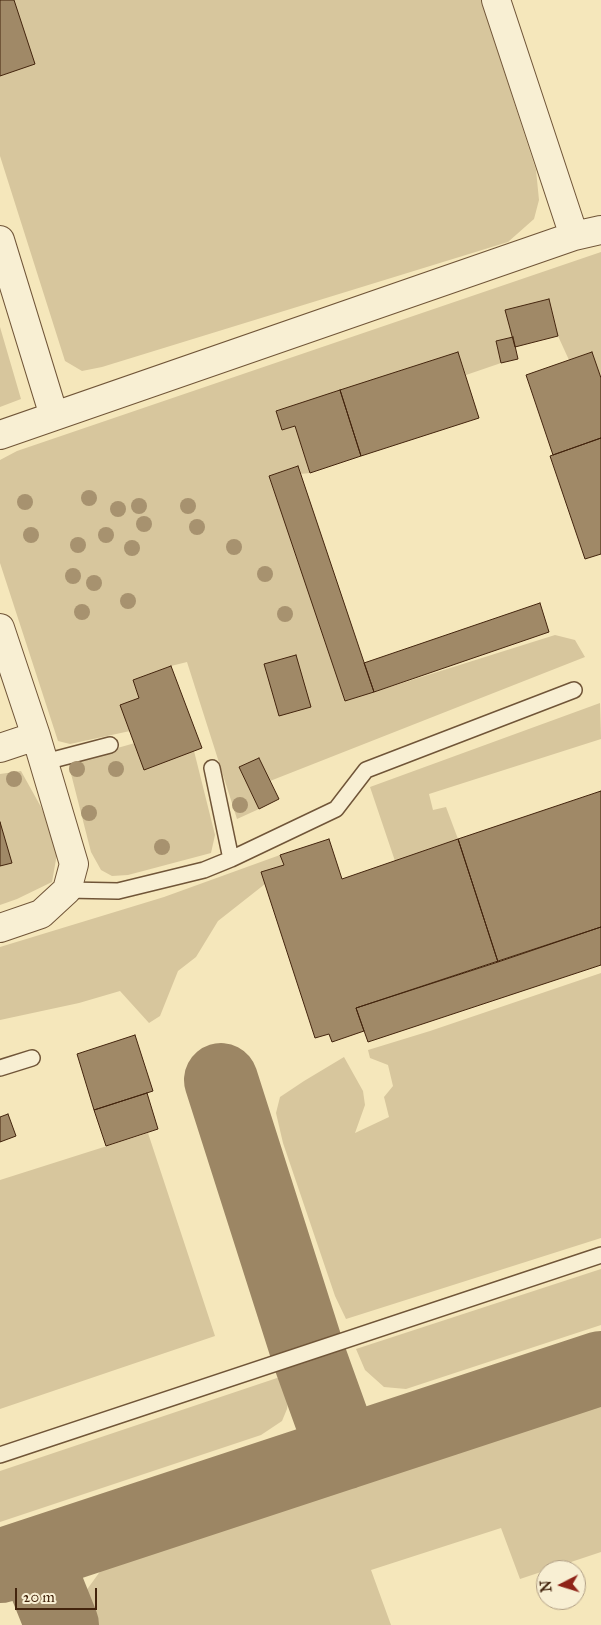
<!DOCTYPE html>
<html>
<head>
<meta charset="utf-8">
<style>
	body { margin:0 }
	#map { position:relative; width:601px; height:1625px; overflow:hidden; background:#f5e7bb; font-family:"IM FELL Great Primer",serif }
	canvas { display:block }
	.north { position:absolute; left:536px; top:1560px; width:50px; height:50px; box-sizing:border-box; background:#f8efd3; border:1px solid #b09e84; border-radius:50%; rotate:265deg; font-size:14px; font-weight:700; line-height:20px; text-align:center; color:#43240d }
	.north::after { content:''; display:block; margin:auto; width:18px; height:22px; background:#8f2418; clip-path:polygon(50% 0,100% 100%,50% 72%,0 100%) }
	.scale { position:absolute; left:15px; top:1588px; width:82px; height:22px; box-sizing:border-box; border:2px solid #43240d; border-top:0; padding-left:6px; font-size:15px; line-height:18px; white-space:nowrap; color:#43240d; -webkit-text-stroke:4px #f8efd3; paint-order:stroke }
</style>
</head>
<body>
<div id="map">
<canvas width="601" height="1625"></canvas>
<div class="north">N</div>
<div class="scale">20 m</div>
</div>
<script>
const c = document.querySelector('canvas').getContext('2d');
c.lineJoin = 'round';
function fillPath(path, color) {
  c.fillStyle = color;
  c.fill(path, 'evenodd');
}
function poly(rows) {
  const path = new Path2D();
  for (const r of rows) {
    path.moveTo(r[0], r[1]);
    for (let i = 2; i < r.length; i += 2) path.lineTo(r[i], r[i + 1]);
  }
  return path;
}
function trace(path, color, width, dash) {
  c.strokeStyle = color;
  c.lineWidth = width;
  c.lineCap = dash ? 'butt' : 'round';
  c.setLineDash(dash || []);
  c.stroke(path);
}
const green = poly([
	[0,0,481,0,536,170,539,200,534,219,508,242,102,367,82,371,65,361,0,156],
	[601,252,601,378,592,352,569,360,558,336,549,299,506,310,513,337,496,341,501,363,466,375,458,352,276,411,282,430,295,426,310,473,300,474,297,466,269,476,345,701,555,635,575,640,585,657,270,781,259,758,239,767,259,809,237,819,187,662,171,666,133,680,139,698,130,731,70,744,58,741,0,563,0,460,17,451],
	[0,327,21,399,0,407],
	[600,703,601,739,429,794,433,810,446,807,458,839,395,861,370,787],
	[135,743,194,751,215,835,211,853,128,875,112,876,101,870,91,852,68,762],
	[21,771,41,807,58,848,52,882,17,899,0,905,0,774],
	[280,855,284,865,262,872,265,884,218,921,196,957,178,971,160,1016,149,1023,120,991,79,1003,0,1020,0,947,164,897],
	[601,973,601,1238,346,1319,335,1296,283,1143,276,1113,280,1097,304,1081,344,1057,363,1091,365,1105,355,1133,389,1117,384,1097,393,1086,388,1065,370,1058,368,1050,430,1031],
	[148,1133,215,1336,0,1409,0,1180],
	[601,1269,601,1325,406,1389,384,1387,365,1370,356,1349],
	[283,1376,289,1394,287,1409,282,1421,261,1435,0,1522,0,1471],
	[601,1399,601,1552,520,1579,501,1528,371,1570,391,1625,91,1625,83,1595,104,1566]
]);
const taxiway = poly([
	[221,1080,308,1353,344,1453],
	[34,1555,62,1625],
	[0,1566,601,1368]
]);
const building = poly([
	[0,0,14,0,35,64,0,76,0,0],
	[549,299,558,336,515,347,505,310,549,299],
	[513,337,518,359,501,363,496,341,513,337],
	[458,352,479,418,361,456,340,390,458,352],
	[592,352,601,378,601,438,553,455,526,375,592,352],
	[340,390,361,456,310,473,295,426,282,430,276,411,340,390],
	[601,438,601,554,585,559,550,456,601,438],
	[298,466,374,692,345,701,269,476,298,466],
	[540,603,549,632,374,692,364,663,540,603],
	[296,655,311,707,279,716,264,664,296,655],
	[171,666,202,748,144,770,120,705,139,698,133,680,171,666],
	[259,758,279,799,259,809,239,767,259,758],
	[601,791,601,927,498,962,458,839,601,791],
	[0,822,12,863,0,866,0,822],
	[329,839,342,879,458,839,498,962,356,1008,364,1031,332,1042,329,1034,315,1038,261,872,284,865,280,855,329,839],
	[601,927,601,965,368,1042,356,1008,601,927],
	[135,1035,153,1091,94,1110,77,1054,135,1035],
	[147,1093,158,1129,106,1146,94,1110,147,1093],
	[8,1114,16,1136,0,1142,0,1117,8,1114]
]);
const service = poly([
	[45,762,110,745],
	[212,768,231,859],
	[67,890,118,891,204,870,231,859,336,809,366,770,574,690],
	[0,1068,32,1058],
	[0,1455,601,1255]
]);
const minor = poly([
	[496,0,574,236],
	[0,240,54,416],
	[0,435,574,236,601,230],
	[0,628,36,736,0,748],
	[0,928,41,914,67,890,74,864,36,736]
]);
const trees = [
	[89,498],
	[25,502],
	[139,506],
	[188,506],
	[118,509],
	[144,524],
	[197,527],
	[31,535],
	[106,535],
	[78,545],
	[234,547],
	[132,548],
	[265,574],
	[73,576],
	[94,583],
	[128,601],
	[82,612],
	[285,614],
	[77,769],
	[116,769],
	[14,779],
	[240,805],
	[89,813],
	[162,847]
];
fillPath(green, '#d7c69d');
trace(taxiway, '#9c8664', 74);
fillPath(building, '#a08967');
trace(building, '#43240d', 1);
trace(service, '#705538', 18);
trace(minor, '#705538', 30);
trace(service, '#f8efd3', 15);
trace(minor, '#f8efd3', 28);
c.fillStyle = '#a7926f';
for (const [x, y] of trees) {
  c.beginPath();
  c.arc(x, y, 8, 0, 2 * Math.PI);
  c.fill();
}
</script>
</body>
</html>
